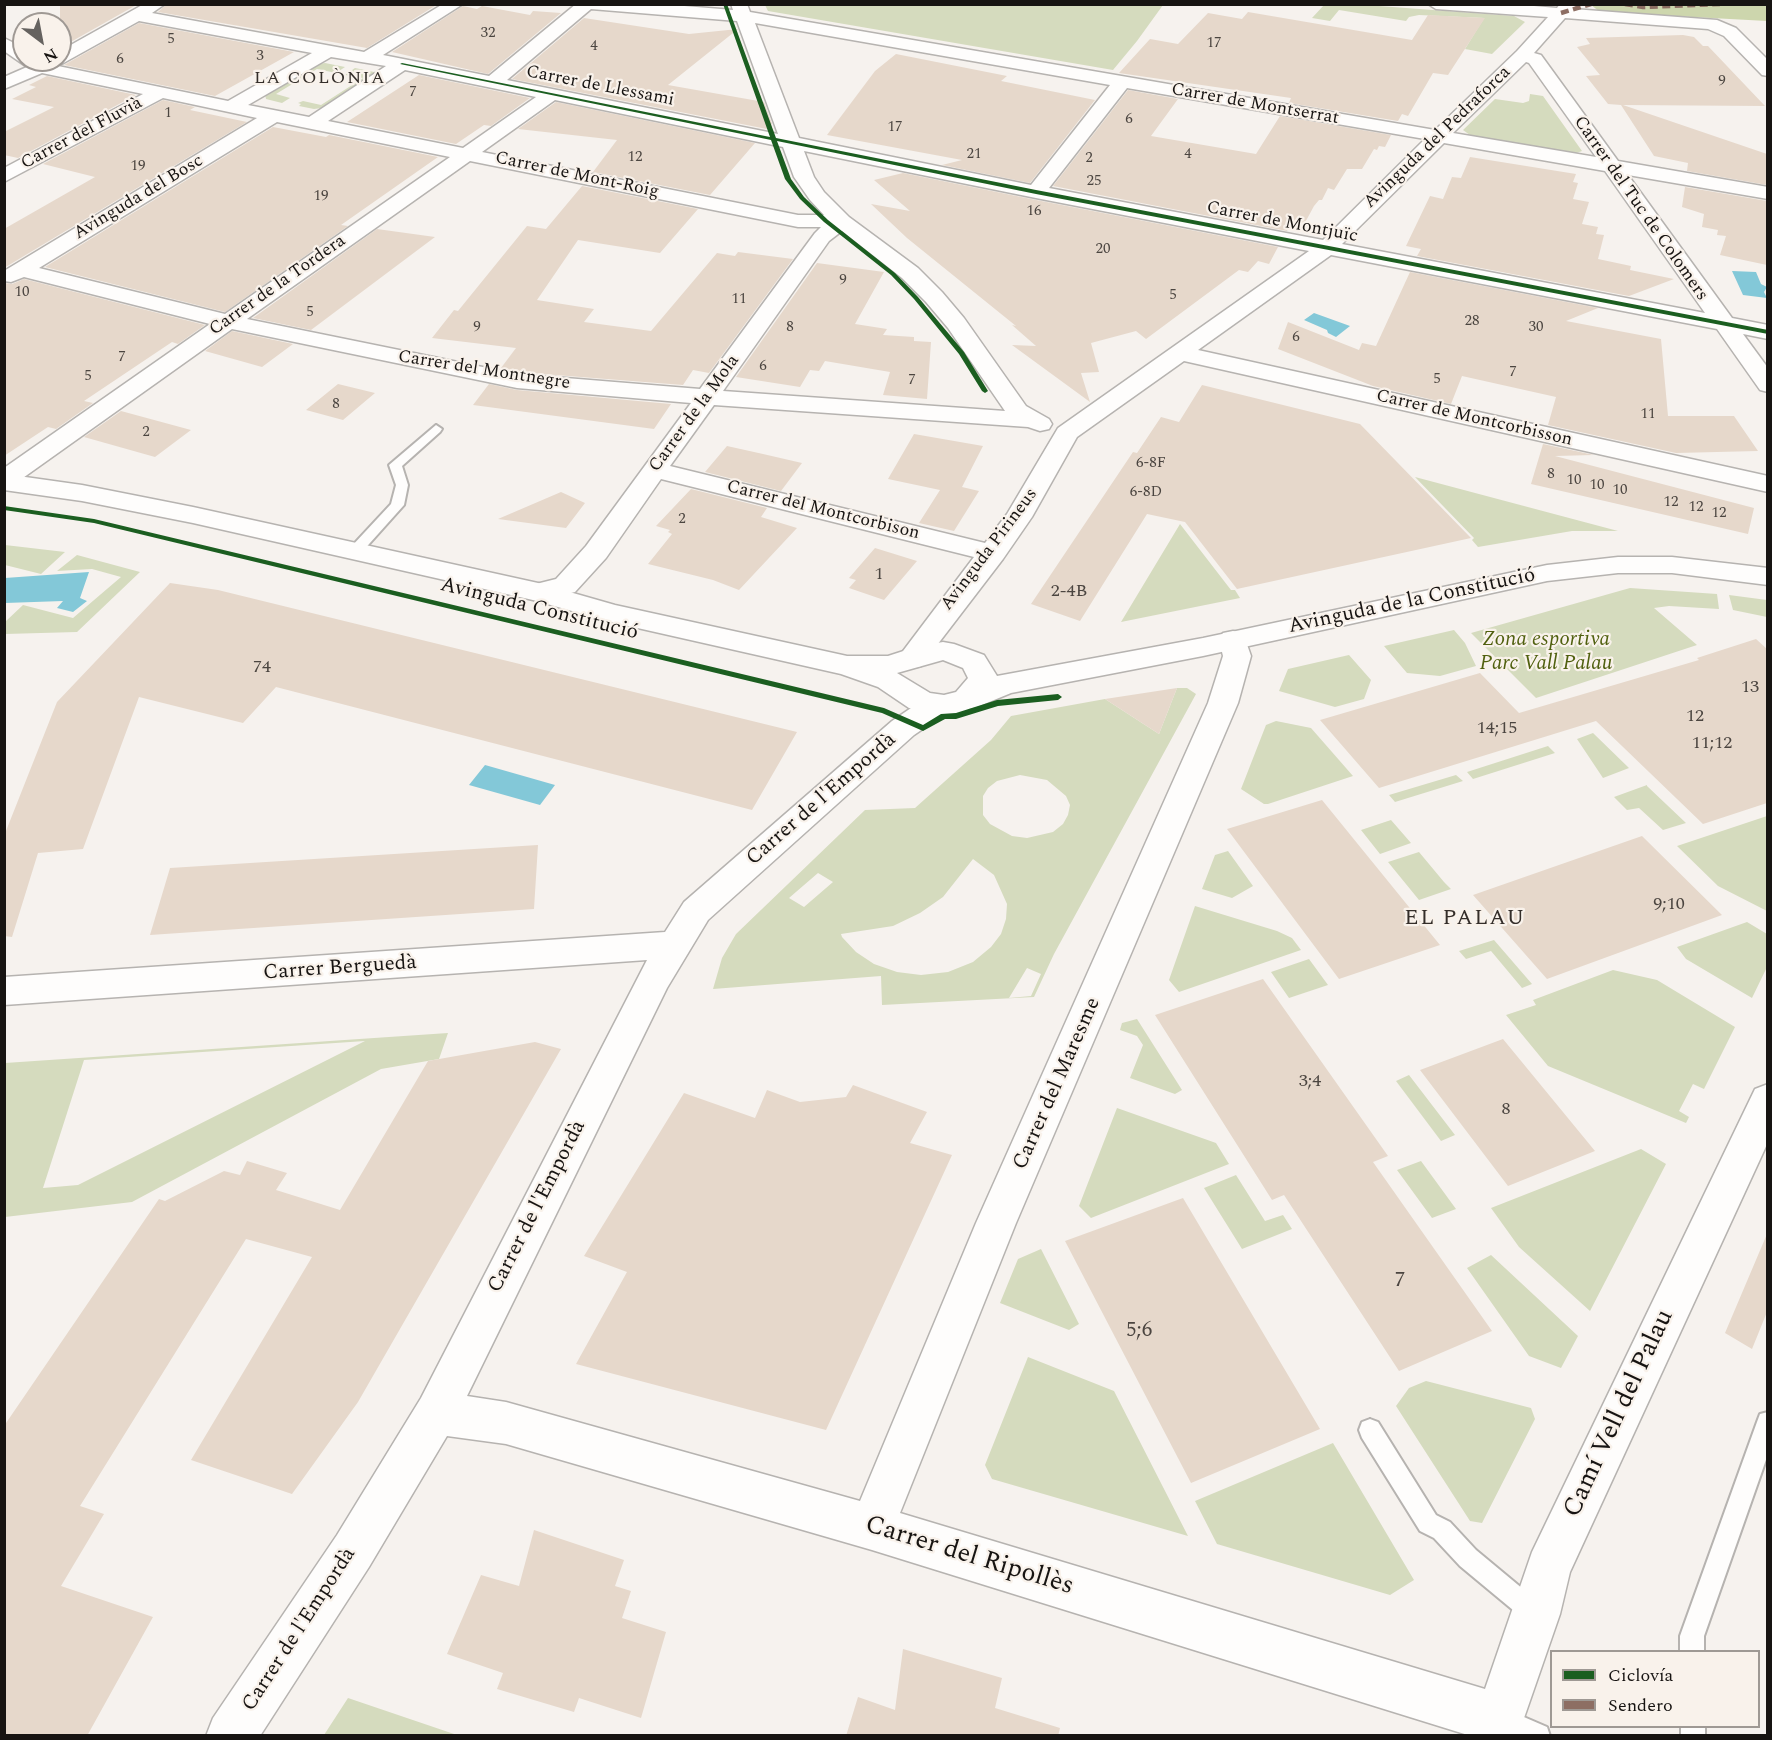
<!DOCTYPE html>
<html>
<head>
<meta charset="utf-8">
<style>
	body { margin:0 }
	#map { position:relative; width:1772px; height:1740px; overflow:hidden; background:#f6f2ee; font-family:Spectral,serif }
	canvas { display:block }
	.frame { position:absolute; inset:0; border:6px solid #171412; pointer-events:none }
	.legend { position:absolute; left:1550px; top:1650px; width:210px; height:78px; box-sizing:border-box; background:#f9f2eb; border:2px solid #9f9994; margin:0; padding:8px 10px; list-style:none; font-size:18px; color:#171412 }
	.legend li { display:flex; align-items:center; gap:12px; height:30px }
	.legend b { width:30px; border:2px solid #9f9994 }
	.north { position:absolute; left:12px; top:12px; width:60px; height:60px; box-sizing:border-box; background:#f9f2eb; border:2px solid #9f9994; border-radius:50%; rotate:148deg; font-size:16px; font-weight:700; line-height:24px; text-align:center; color:#171412 }
	.north::after { content:''; display:block; margin:auto; width:21px; height:27px; background:#65625f; clip-path:polygon(50% 0,100% 100%,50% 72%,0 100%) }
</style>
</head>
<body>
<div id="map">
<canvas width="1772" height="1740"></canvas>
<div class="frame"></div>
<ul class="legend">
<li><b style="height:8px;background:#1b5e20"></b>Ciclovía</li>
<li><b style="height:8px;background:#8d6e63"></b>Sendero</li>
</ul>
<div class="north">N</div>
</div>
<script>
const c = document.querySelector('canvas').getContext('2d');
c.lineJoin = 'round';
function fillPath(path, color) {
  c.fillStyle = color;
  c.fill(path, 'evenodd');
}
function poly(rows) {
  const path = new Path2D();
  for (const r of rows) {
    path.moveTo(r[0], r[1]);
    for (let i = 2; i < r.length; i += 2) path.lineTo(r[i], r[i + 1]);
  }
  return path;
}
function trace(path, color, width, dash) {
  c.strokeStyle = color;
  c.lineWidth = width;
  c.lineCap = dash ? 'butt' : 'round';
  c.setLineDash(dash || []);
  c.stroke(path);
}
function write(font, color, halo, rows, align = 'center') {
  c.font = font + ' Spectral,serif';
  c.lineWidth = 4.5;
  c.setLineDash([]);
  c.textBaseline = 'middle';
  c.strokeStyle = halo;
  c.fillStyle = color;
  for (const [text, x, y, turn = 0] of rows) {
    c.save();
    c.translate(x, y);
    c.rotate((+turn || 0) * Math.PI / 180);
    c.textAlign = isNaN(turn) ? turn : align;
    if (halo) c.strokeText(text, 0, 0);
    c.fillText(text, 0, 0);
    c.restore();
  }
}
const green = poly([
	[1352,4,1514,16,1525,22,1492,54,1465,49,1484,18,1419,15,1409,17,1406,21,1339,10,1330,21,1312,18,1324,5],
	[765,5,1163,5,1137,41,1113,70,768,11],
	[325,63,345,67,336,73,317,69,276,94,290,98,282,103,266,99,265,94,313,65],
	[355,68,374,72,376,78,330,107,314,109,299,106,301,104,298,103,303,101,321,105,363,78,345,75],
	[1530,94,1543,96,1582,151,1571,155,1474,138,1463,130,1495,99,1523,103,1529,101],
	[1415,477,1618,531,1572,531,1478,547,1472,540,1474,538],
	[1180,524,1231,590,1235,590,1240,598,1121,622],
	[5,545,65,552,41,574,5,565],
	[77,555,140,572,77,632,5,634,5,622,23,605,73,618,121,577,92,569,57,571],
	[1630,588,1717,594,1719,609,1669,606,1654,608,1697,645,1536,698,1471,633],
	[1729,595,1767,600,1767,617,1733,610],
	[1454,630,1465,643,1476,666,1440,676,1407,673,1384,646],
	[1349,655,1371,680,1364,699,1335,707,1279,691,1288,669],
	[1177,688,1187,688,1196,694,1054,954,1034,997,882,1005,881,976,713,989,722,958,736,934,865,810,915,808,991,740,1011,716,1105,699,1159,734],
	[1020,775,1047,780,1066,796,1070,805,1068,815,1063,824,1053,832,1027,838,1012,836,990,824,983,815,983,796,988,788,997,781],
	[973,859,994,875,1007,904,1006,919,1001,934,991,947,973,962,948,972,921,975,897,972,874,964,856,952,842,937,841,934,893,926,920,913,943,897],
	[818,873,833,882,804,907,789,898],
	[1027,968,1041,974,1031,996,1009,998],
	[1276,721,1311,728,1353,776,1268,804,1264,804,1241,789,1266,725],
	[1593,733,1629,768,1603,778,1577,739],
	[1548,746,1555,753,1473,779,1467,772],
	[1456,775,1463,781,1395,802,1389,795],
	[1647,785,1647,786,1686,823,1663,830,1639,808,1627,810,1614,797],
	[1767,816,1768,816,1767,911,1718,886,1677,846],
	[1391,820,1411,843,1380,854,1361,830],
	[1228,851,1253,886,1232,898,1202,889,1215,855],
	[1419,852,1444,882,1451,889,1419,900,1388,862],
	[1195,906,1277,931,1292,938,1301,950,1179,992,1169,980],
	[1747,922,1767,934,1767,967,1752,998,1686,959,1677,947],
	[1494,940,1532,984,1522,988,1491,951,1466,959,1459,951],
	[1309,959,1328,985,1289,998,1271,972],
	[1613,970,1657,980,1735,1027,1704,1089,1693,1084,1679,1111,1689,1117,1686,1123,1548,1066,1506,1015,1536,1005,1533,1000],
	[1137,1019,1182,1090,1175,1094,1130,1078,1143,1045,1137,1036,1120,1030,1122,1023],
	[448,1033,439,1059,381,1069,132,1202,5,1217,5,1063],
	[365,1041,78,1185,43,1188,84,1060],
	[1409,1075,1455,1135,1441,1141,1396,1081],
	[1117,1108,1216,1143,1229,1164,1091,1218,1079,1206],
	[1641,1149,1666,1164,1590,1311,1519,1247,1491,1208],
	[1421,1161,1456,1209,1432,1218,1397,1170],
	[1236,1175,1265,1221,1283,1215,1292,1229,1242,1249,1204,1188],
	[1041,1249,1079,1324,1069,1330,1000,1303,1018,1259],
	[1491,1255,1578,1336,1561,1368,1529,1356,1467,1268],
	[1028,1357,1114,1391,1188,1536,992,1479,985,1465],
	[1426,1381,1531,1408,1535,1419,1482,1523,1470,1521,1396,1406,1409,1388],
	[1333,1443,1414,1580,1390,1595,1217,1544,1195,1501],
	[348,1698,457,1735,324,1735]
]);
const forest = poly([
	[1591,5,1767,5,1767,21,1600,12]
]);
const water = poly([
	[1732,271,1756,272,1761,284,1767,287,1764,292,1767,298,1743,295],
	[1314,313,1350,326,1336,337,1328,333,1327,330,1304,320],
	[89,572,80,598,87,601,73,612,57,608,63,601,5,603,5,578],
	[485,765,555,785,540,805,469,785]
]);
const building = poly([
	[60,4,138,4,60,48],
	[167,4,438,4,367,48,158,12],
	[463,6,477,9,482,6,530,15,533,11,561,13,488,74,392,52],
	[1248,12,1412,40,1428,15,1485,18,1448,75,1433,73,1408,116,1402,114,1398,121,1289,103,1291,98,1119,73,1150,39,1178,44,1208,13,1242,19],
	[584,18,689,34,738,29,668,85,764,102,772,124,767,129,512,79],
	[139,23,294,52,215,96,64,65],
	[1683,35,1694,37,1703,46,1708,46,1765,106,1623,105,1767,154,1767,185,1687,171,1688,163,1654,156,1621,105,1608,104,1586,76,1600,75,1577,47,1590,44,1586,38],
	[896,54,1007,76,1001,81,1095,100,1030,183,942,165,962,160,827,135,875,71],
	[419,75,530,98,491,126,484,125,456,144,347,122],
	[47,76,136,95,18,158,4,155,4,132,54,107,12,99,36,87,29,85],
	[1128,90,1178,99,1151,136,1256,154,1280,116,1391,135,1385,147,1379,146,1377,150,1374,149,1362,169,1347,169,1334,190,1328,188,1322,200,1319,200,1314,206,1301,230,1289,228,1287,231,1053,186],
	[163,100,195,107,190,110,247,122,4,268,4,229,95,177,43,164],
	[556,102,755,143,710,195,593,172,617,140,518,129],
	[273,127,326,137,329,135,438,157,341,225,348,226,225,312,45,267],
	[1470,157,1576,174,1573,182,1578,183,1573,199,1589,202,1582,224,1598,227,1596,234,1604,235,1598,259,1631,266,1630,270,1674,279,1629,296,1417,256,1421,249,1406,246,1430,196,1443,199,1452,177,1461,178],
	[903,173,1036,200,1278,247,1269,264,1258,261,1248,272,1239,270,1146,339,1136,331,1091,343,1099,372,1081,373,1090,402,1012,345,1036,346,1012,325,1016,326,907,238,871,204,910,211,874,180],
	[582,186,698,209,660,253,578,240,537,300,594,309,584,322,651,331,717,253,735,256,738,252,793,259,709,373,693,370,683,385,517,372,501,368,516,348,432,338,454,310,458,311,527,226,546,229],
	[1685,187,1767,201,1767,265,1720,255,1726,236,1717,235,1718,230,1702,227,1704,214,1682,207],
	[377,229,435,237,311,330,253,318],
	[817,263,884,272,855,324,887,329,883,335,914,337,914,341,931,342,927,399,883,395,890,372,825,361,819,371,810,370,800,387,736,377],
	[1410,272,1598,308,1566,321,1661,339,1668,416,1734,416,1758,451,1676,453,1548,425,1556,397,1462,376,1451,404,1373,386,1278,349,1288,322,1359,350,1362,343,1376,346],
	[24,279,205,325,178,344,172,342,84,401,93,403,56,429,48,427,4,456,4,283,12,284],
	[232,331,293,344,262,367,205,351],
	[338,384,375,393,343,420,306,410],
	[489,384,517,390,671,404,654,429,473,405],
	[1202,385,1360,424,1471,538,1237,589,1185,522,1147,514,1080,621,1031,604,1133,452,1137,453,1161,417,1179,422],
	[121,411,191,430,155,457,84,437],
	[914,434,983,446,962,487,979,491,954,531,919,523,940,490,888,479],
	[1543,444,1594,455,1555,456,1754,508,1748,534,1531,484],
	[727,446,763,454,802,463,781,491,705,472],
	[691,489,767,508,761,517,797,528,739,590,713,580,648,564,672,534,668,532,670,530,656,526],
	[561,492,585,503,566,528,498,519],
	[875,548,917,561,884,600,849,588,856,580,849,578],
	[170,583,218,590,797,732,752,810,276,687,243,723,139,697,83,849,38,853,12,937,4,936,4,836,57,702],
	[1756,639,1767,649,1767,803,1703,824,1596,721,1379,788,1320,720,1480,673,1519,713,1699,660,1697,658],
	[1177,688,1159,734,1105,699],
	[1322,800,1422,923,1440,945,1339,979,1227,829],
	[1642,836,1722,915,1547,979,1473,895],
	[538,845,534,909,150,935,170,868],
	[1263,979,1388,1156,1373,1162,1492,1331,1399,1371,1284,1195,1272,1200,1155,1015],
	[1503,1039,1595,1151,1508,1186,1420,1070],
	[535,1042,561,1049,358,1402,292,1494,191,1460,312,1257,246,1239,80,1506,104,1514,61,1586,153,1617,87,1736,4,1736,4,1426,159,1199,165,1201,224,1171,240,1175,247,1161,287,1173,276,1190,340,1210,428,1061],
	[853,1085,927,1112,910,1143,952,1155,826,1430,576,1364,627,1272,584,1256,684,1093,755,1118,767,1090,800,1102,846,1097],
	[1183,1198,1320,1429,1191,1483,1065,1241],
	[1767,1234,1767,1312,1752,1349,1725,1333],
	[534,1530,624,1560,615,1586,631,1591,622,1618,666,1632,641,1718,579,1698,574,1712,497,1689,503,1673,447,1654,481,1575,519,1586],
	[903,1649,1002,1678,995,1708,1060,1728,1058,1736,846,1736,858,1697,895,1710]
]);
const lane = poly([
	[436,425,442,429,440,432,402,466,408,485,404,505,361,553,351,553,351,547,391,504,396,485,389,465,436,425],
	[1768,1412,1768,1454,1704,1636,1704,1652,1680,1652,1680,1636,1757,1422,1760,1414,1768,1412],
	[1370,1419,1378,1422,1436,1515,1450,1522,1476,1550,1541,1604,1545,1612,1541,1620,1533,1624,1525,1620,1460,1566,1434,1538,1420,1531,1362,1438,1359,1430,1362,1422,1370,1419],
	[1503,1708,1547,1727,1550,1736,1509,1736,1494,1729,1491,1720,1494,1711,1503,1708],
	[1681,1726,1705,1726,1705,1736,1681,1736,1681,1726]
]);
const street = poly([
	[144,4,165,4,152,13,364,52,443,4,463,4,383,55,489,76,576,4,660,4,733,10,731,4,747,4,750,12,1435,130,1517,51,1548,17,1436,9,1428,4,1511,4,1557,8,1560,4,1577,4,1573,9,1717,20,1736,28,1768,60,1768,76,1762,75,1724,36,1708,29,1565,18,1534,53,1541,55,1618,161,1768,187,1768,199,1628,175,1732,318,1768,325,1768,339,1743,334,1768,368,1768,392,1760,390,1717,329,1331,255,1198,350,1768,476,1768,492,1184,361,1077,437,1032,517,1003,559,921,666,911,668,901,666,897,659,974,557,661,479,606,558,575,592,538,601,528,598,524,592,528,586,556,579,586,546,691,403,517,388,232,329,13,485,4,488,4,468,210,324,24,277,11,282,4,281,4,271,257,118,163,98,4,182,4,168,143,94,42,73,4,89,4,77,27,67,4,51,4,38,24,48,24,60,60,60,60,51,144,4],
	[591,9,737,21,778,134,507,80,591,9],
	[139,21,312,53,228,101,58,66,139,21],
	[755,23,1110,85,1031,185,799,138,755,23],
	[331,57,386,66,309,117,248,105,331,57],
	[1526,62,1529,63,1596,157,1453,133,1526,62],
	[405,70,536,97,463,148,328,121,405,70],
	[1127,88,1425,139,1323,240,1049,188,1127,88],
	[555,100,783,147,794,177,810,200,824,215,798,215,482,152,555,100],
	[277,122,450,157,225,314,39,268,277,122],
	[1444,143,1605,171,1705,313,1342,244,1444,143],
	[804,151,1036,198,1309,251,1058,428,1007,514,985,543,670,466,714,405,1028,427,1040,431,1049,429,1052,424,1049,419,1026,406,964,318,942,292,918,268,849,217,824,192,814,177,804,151],
	[470,161,798,227,821,227,815,233,700,389,517,374,247,319,470,161],
	[842,231,902,278,926,302,948,328,1005,411,723,391,829,241,842,231],
	[1233,631,1243,633,1251,656,1238,703,1016,1223,900,1513,1485,1689,1532,1552,1755,1089,1768,1084,1768,1142,1570,1572,1560,1614,1524,1718,1521,1736,1471,1736,872,1550,506,1444,447,1436,369,1567,260,1736,206,1736,213,1718,337,1535,421,1398,647,960,4,1005,4,977,665,932,684,902,892,721,914,706,956,694,967,697,971,704,967,711,936,720,914,735,708,920,667,988,467,1396,506,1402,860,1501,976,1223,1208,703,1223,656,1219,640,1223,633,1233,631]
]);
const secondary = poly([
	[4,474,82,485,193,507,538,583,615,605,847,656,888,656,919,646,943,642,954,644,984,655,997,676,1203,638,1547,565,1618,557,1672,557,1768,568,1768,585,1672,573,1618,573,1547,581,1203,656,1011,693,977,707,944,715,909,708,878,687,841,674,611,622,533,600,193,523,82,501,4,490,4,474],
	[943,660,963,668,968,678,956,692,944,695,930,693,897,673,943,660]
]);
const quiet = poly([
	[1625,4,1643,7,1720,4],
	[1561,13,1591,4]
]);
const cycleway = poly([
	[723,4,727,4,776,138,1036,190,1768,330,1768,334,1036,194,777,141,791,179,804,197,828,220,895,273,918,297,964,352,988,391,985,393,982,391,959,354,914,299,891,275,824,222,800,199,785,179,771,140,400,64,402,63,770,137,723,4],
	[4,506,94,519,884,708,923,725,941,714,956,713,997,700,1058,694,1062,697,1058,700,998,706,956,719,945,719,923,731,882,713,94,523,4,510,4,506]
]);
const farNumbernames = [
	["32",488,34],
	["5",171,40],
	["17",1214,44],
	["4",594,47],
	["3",260,57],
	["6",120,60],
	["9",1722,82],
	["7",413,93],
	["1",168,114],
	["6",1129,120],
	["17",895,128],
	["21",974,155],
	["4",1188,155],
	["12",635,158],
	["2",1089,159],
	["19",138,167],
	["25",1094,182],
	["19",321,197],
	["16",1034,212],
	["20",1103,250],
	["9",843,281],
	["10",22,293],
	["5",1173,296],
	["11",739,300],
	["5",310,313],
	["28",1472,322],
	["9",477,328],
	["8",790,328],
	["30",1536,328],
	["6",1296,338],
	["7",122,358],
	["6",763,367],
	["7",1513,373],
	["5",88,377],
	["5",1437,380],
	["7",912,381],
	["8",336,405],
	["11",1648,415],
	["2",146,433],
	["6-8F",1151,464],
	["8",1551,475],
	["10",1574,481],
	["10",1597,486],
	["10",1620,491],
	["6-8D",1146,493],
	["12",1671,503],
	["12",1696,508],
	["12",1719,514],
	["2",682,520]
];
const farNeighbourhoodnames = [
	["LA COLÒNIA",320,79]
];
const farStreetnames = [
	["Carrer de Llessami",600,87,11],
	["Carrer de Montserrat",1255,105,10],
	["Carrer del Fluvià",82,134,-28],
	["Avinguda del Pedraforca",1438,138,-44],
	["Carrer de Mont-Roig",577,176,12],
	["Avinguda del Bosc",139,198,-31],
	["Carrer del Tuc de Colomers",1640,209,55],
	["Carrer de Montjuïc",1282,223,11],
	["Carrer de la Tordera",278,286,-35],
	["Carrer del Montnegre",484,371,9],
	["Carrer de la Mola",695,414,-54],
	["Carrer de Montcorbisson",1474,419,13],
	["Carrer del Montcorbison",823,511,14],
	["Avinguda Pirineus",990,550,-53]
];
const numberNames = [
	["1",879,575],
	["2-4B",1069,592],
	["74",262,668],
	["13",1750,688],
	["12",1695,717],
	["14;15",1497,729],
	["11;12",1712,744],
	["9;10",1669,905],
	["3;4",1310,1082],
	["8",1506,1110]
];
const streetNames = [
	["Avinguda de la Constitució",1412,602,-12],
	["Avinguda Constitució",539,610,14],
	["Carrer de l'Empordà",822,800,-41],
	["Carrer Berguedà",340,969,-4],
	["Carrer del Maresme",1058,1084,-66],
	["Carrer de l'Empordà",538,1207,-63],
	["Carrer de l'Empordà",300,1630,-57]
];
const parkNames = [
	["Zona esportiva",1546,641],
	["Parc Vall Palau",1546,665]
];
const nearNumbernames = [
	["7",1400,1282],
	["5;6",1139,1332]
];
const neighbourhoodNames = [
	["EL PALAU",1465,920]
];
const nearStreetnames = [
	["Camí Vell del Palau",1620,1414,-65],
	["Carrer del Ripollès",969,1557,17]
];
fillPath(green, '#d5dbbe');
fillPath(forest, '#cdd6ad');
fillPath(water, '#83c8d8');
fillPath(building, '#e6d8cb');
trace(lane, '#b6b3b0', 4);
trace(street, '#b6b3b0', 3);
trace(secondary, '#b6b3b0', 3);
fillPath(lane, '#fefdfc');
fillPath(street, '#fefdfc');
fillPath(secondary, '#fefdfc');
trace(quiet, '#8d6e63', 4.5, [8, 4.5]);
fillPath(cycleway, '#1b5e20');
write('15px', '#4b4540', null, farNumbernames);
c.letterSpacing = '1.5px';
write('18px', '#342e2a', '#f9f2eb', farNeighbourhoodnames);
c.letterSpacing = '0px';
write('18px', '#171412', '#f9f2eb', farStreetnames);
write('18px', '#4b4540', null, numberNames);
write('21px', '#171412', '#f9f2eb', streetNames);
write('italic 21px', '#50600f', '#f9f2eb', parkNames);
write('21px', '#4b4540', null, nearNumbernames);
c.letterSpacing = '1.5px';
write('22px', '#342e2a', '#f9f2eb', neighbourhoodNames);
c.letterSpacing = '0px';
write('26px', '#171412', '#f9f2eb', nearStreetnames);
</script>
</body>
</html>
